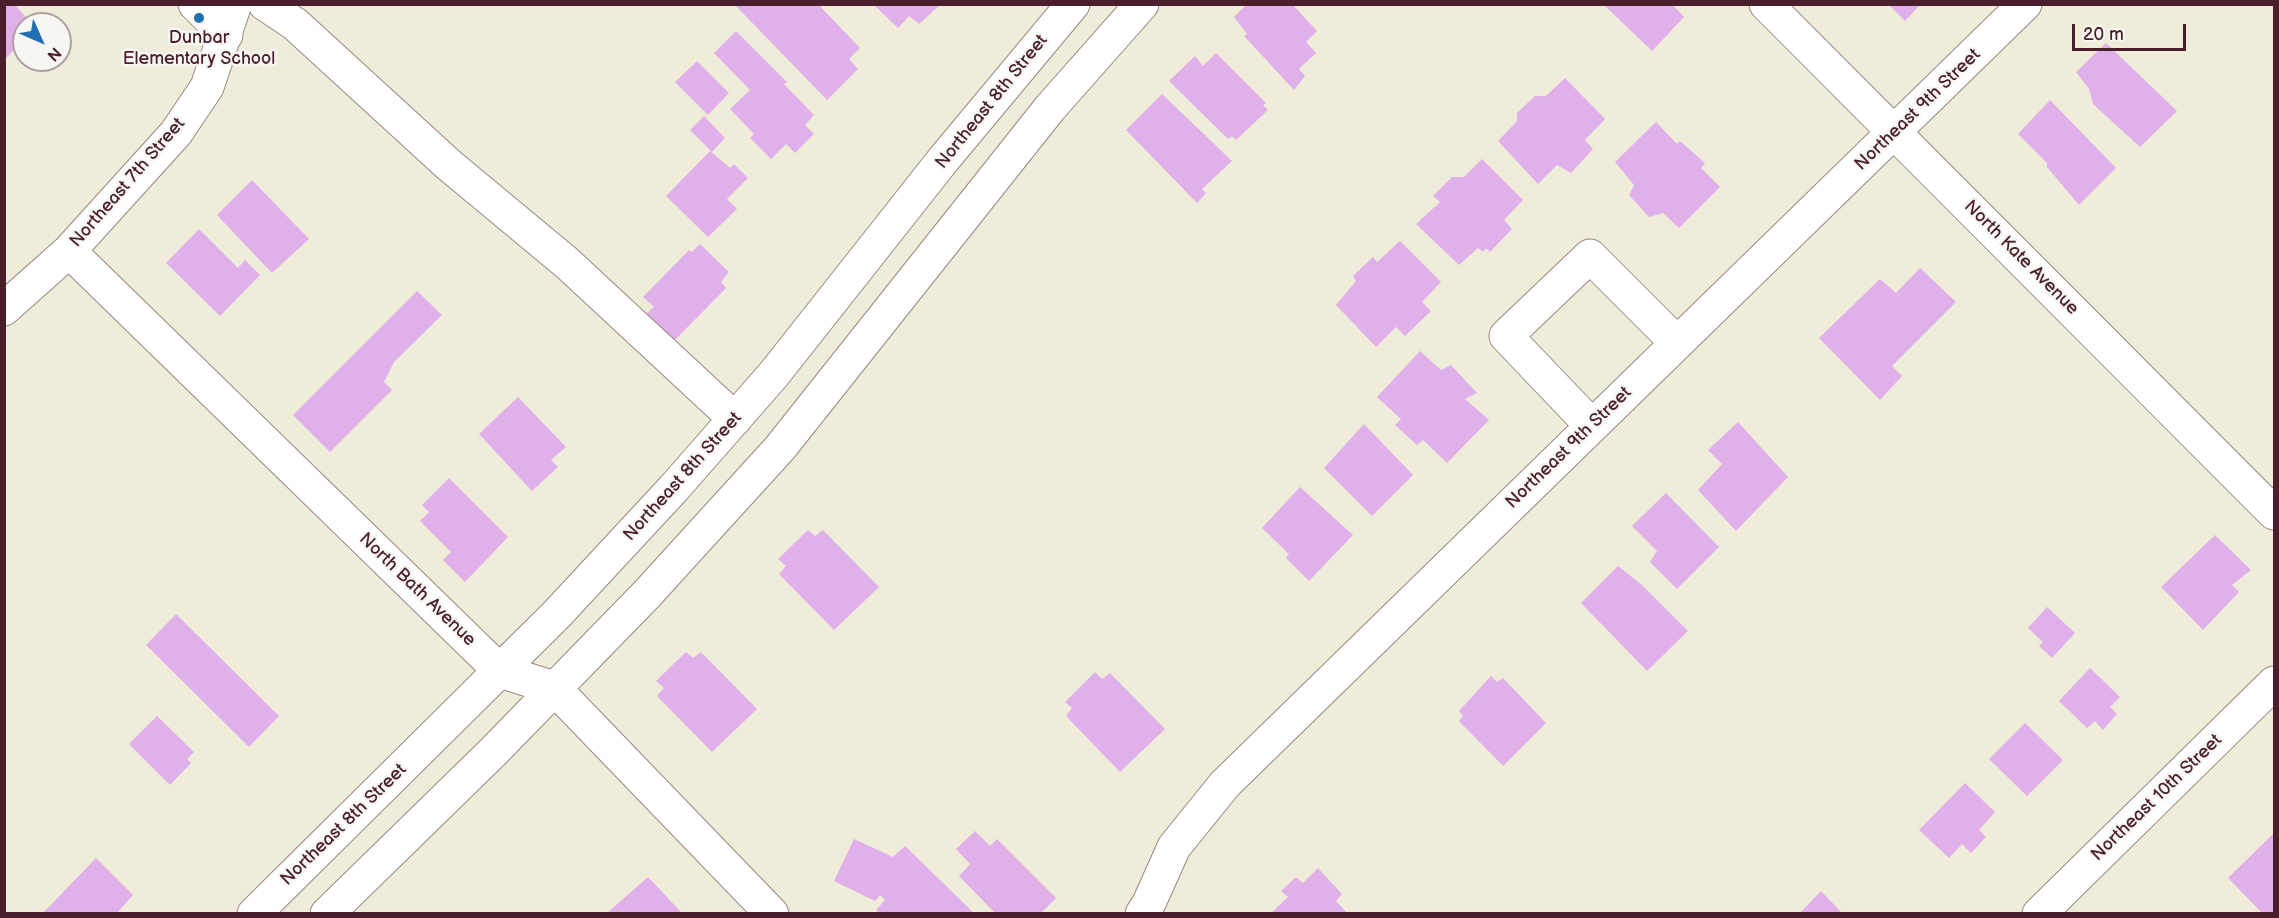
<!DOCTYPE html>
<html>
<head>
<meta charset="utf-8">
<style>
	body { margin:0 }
	#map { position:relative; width:2279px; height:918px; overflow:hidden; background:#efecda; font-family:"Balsamiq Sans",sans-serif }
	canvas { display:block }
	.frame { position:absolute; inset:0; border:6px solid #4a1f2b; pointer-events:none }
	.north { position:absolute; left:12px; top:12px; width:60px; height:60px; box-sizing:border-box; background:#f6f6f2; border:2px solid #b1a0a2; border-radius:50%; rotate:135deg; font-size:16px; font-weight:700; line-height:24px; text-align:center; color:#4a1f2b }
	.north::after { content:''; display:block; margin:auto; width:21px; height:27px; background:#1f6fb2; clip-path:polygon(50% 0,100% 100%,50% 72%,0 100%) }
	.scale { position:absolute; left:2072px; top:24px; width:114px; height:27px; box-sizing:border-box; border:3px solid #4a1f2b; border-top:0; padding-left:8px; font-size:18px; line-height:21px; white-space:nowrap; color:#4a1f2b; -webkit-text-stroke:4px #f6f6f2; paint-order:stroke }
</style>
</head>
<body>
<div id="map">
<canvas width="2279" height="918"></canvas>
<div class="frame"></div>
<div class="north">N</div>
<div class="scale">20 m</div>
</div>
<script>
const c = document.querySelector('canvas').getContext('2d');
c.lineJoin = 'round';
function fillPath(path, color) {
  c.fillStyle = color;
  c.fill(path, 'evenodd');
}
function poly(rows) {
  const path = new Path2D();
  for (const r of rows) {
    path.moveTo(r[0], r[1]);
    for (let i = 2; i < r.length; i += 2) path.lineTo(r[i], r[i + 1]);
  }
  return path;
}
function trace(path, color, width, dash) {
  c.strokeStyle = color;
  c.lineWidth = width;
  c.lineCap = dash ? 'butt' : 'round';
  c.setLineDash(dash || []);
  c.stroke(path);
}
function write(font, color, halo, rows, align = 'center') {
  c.font = font + ' "Balsamiq Sans",sans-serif';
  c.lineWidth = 5;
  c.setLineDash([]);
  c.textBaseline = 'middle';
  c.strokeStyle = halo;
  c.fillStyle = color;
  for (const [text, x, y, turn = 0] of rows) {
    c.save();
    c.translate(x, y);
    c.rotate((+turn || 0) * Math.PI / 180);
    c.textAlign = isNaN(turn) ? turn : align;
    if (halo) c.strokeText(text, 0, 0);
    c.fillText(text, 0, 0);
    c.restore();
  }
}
const building = poly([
	[4,4,14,4,32,24,24,24,24,40,4,60],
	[734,4,818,4,860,48,849,59,858,69,827,100],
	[873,4,941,4,919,24,909,16,898,28],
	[1247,4,1292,4,1317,31,1306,42,1316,53,1299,69,1305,76,1294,90,1244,36,1247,34,1234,17],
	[1603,4,1672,4,1684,17,1652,51],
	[1888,4,1921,4,1905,21],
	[736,31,787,82,784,84,814,115,805,125,814,134,795,153,786,144,771,159,750,138,754,134,730,109,750,90,714,53],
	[2106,43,2177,111,2140,147,2093,104,2089,89,2076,72],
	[1216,53,1266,103,1263,105,1268,110,1236,140,1232,136,1228,139,1169,81,1195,56,1203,66],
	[697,61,729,93,708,115,675,82],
	[1565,78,1605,119,1585,140,1593,149,1571,173,1557,165,1538,184,1498,141,1517,121,1517,113,1535,96,1546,96],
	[1162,94,1232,161,1202,189,1206,193,1197,203,1126,130],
	[2050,100,2116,168,2079,205,2047,167,2047,163,2018,134],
	[704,116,725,138,712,152,690,130],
	[1656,122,1677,144,1680,141,1705,163,1701,168,1720,187,1679,228,1663,213,1649,217,1629,195,1634,185,1615,162],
	[710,151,730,168,734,164,748,178,727,199,737,209,708,237,666,196],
	[1482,159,1523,200,1504,220,1512,229,1490,252,1486,248,1483,252,1478,248,1459,265,1416,224,1440,202,1433,196,1452,177,1464,177],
	[252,180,309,239,272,273,217,215],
	[199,229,238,268,245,260,260,275,220,316,166,263],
	[1400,241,1441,282,1422,302,1431,311,1405,336,1396,327,1376,347,1336,305,1356,281,1353,276,1373,257,1377,262],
	[700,244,729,272,721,282,726,288,671,344,643,317,654,307,643,297,689,250,692,252],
	[1920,268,1956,302,1892,366,1902,376,1880,400,1819,338,1880,279,1896,293],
	[417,291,442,315,394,362,384,382,392,390,330,452,293,415],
	[1420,351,1441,370,1451,365,1477,393,1465,399,1489,420,1447,463,1423,440,1417,445,1395,425,1401,419,1377,397],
	[518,397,566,447,551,460,558,467,532,491,479,434],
	[1738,422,1788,477,1736,531,1698,490,1722,464,1708,450],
	[1364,424,1413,475,1372,516,1324,468],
	[449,478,508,537,465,582,443,560,451,552,420,521,429,512,422,505],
	[1300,487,1353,535,1309,581,1286,558,1289,554,1262,528],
	[1666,493,1719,547,1677,589,1650,562,1657,551,1632,526],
	[808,530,815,536,823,530,879,587,834,630,779,574,786,566,778,559],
	[2215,535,2251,570,2232,585,2239,592,2203,630,2161,587],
	[1618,566,1642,585,1688,631,1647,671,1581,603],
	[2047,607,2075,633,2052,658,2039,646,2043,642,2028,628],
	[176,614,279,716,249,747,146,645],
	[686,652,693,658,701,652,757,709,712,752,657,696,664,688,656,681],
	[2090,668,2120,697,2110,707,2117,714,2103,730,2095,721,2087,728,2059,701],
	[1095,672,1102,679,1110,673,1165,729,1120,772,1066,716,1072,708,1065,702],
	[1491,676,1497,682,1503,678,1546,723,1503,766,1459,721,1463,716,1459,711],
	[157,716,194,752,187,759,191,763,170,785,129,744],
	[2025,723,2063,760,2027,796,1989,759],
	[1965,783,1995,812,1979,830,1986,837,1971,853,1962,844,1949,858,1919,830],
	[975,831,990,846,997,839,1056,898,1040,914,996,914,959,876,970,864,956,849],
	[2274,833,2274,914,2263,914,2228,878],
	[854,839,893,857,905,846,975,914,879,914,876,910,885,900,880,895,875,901,834,881],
	[96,858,133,895,116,914,42,914],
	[1318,868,1342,894,1336,901,1348,914,1270,914,1288,897,1281,891,1296,877,1303,883],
	[648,877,683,914,606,914],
	[1821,891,1843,914,1799,914]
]);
const minor = poly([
	[195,4,226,35],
	[265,4,295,24,449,165,567,263,735,419],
	[1766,4,2274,513],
	[69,251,500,671,554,688,772,914],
	[4,309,69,251,176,133,207,87,235,4],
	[1592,426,1506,336,1590,256,1677,343],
	[1142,914,1149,903,1174,847,1225,784,2025,4],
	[2039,914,2274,683]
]);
const major = poly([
	[254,914,557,614,674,488,774,374,943,160,1073,4],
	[327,914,493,752,647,594,780,448,1050,108,1142,4]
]);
const markers = [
	[199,18,6,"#1f6fb2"]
];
const poiNames = [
	["Dunbar",199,38],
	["Elementary School",199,59]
];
const streetNames = [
	["Northeast 8th Street",992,102,-51],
	["Northeast 9th Street",1918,110,-44],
	["Northeast 7th Street",128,183,-49],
	["North Kate Avenue",2021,258,45],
	["Northeast 9th Street",1569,448,-44],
	["Northeast 8th Street",683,477,-48],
	["North Bath Avenue",417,590,44],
	["Northeast 10th Street",2157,798,-44],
	["Northeast 8th Street",344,825,-44]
];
fillPath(building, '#e0b0ea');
trace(minor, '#9c8682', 35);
trace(major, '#9c8682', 35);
trace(minor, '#fff', 33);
trace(major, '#fff', 33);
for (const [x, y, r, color] of markers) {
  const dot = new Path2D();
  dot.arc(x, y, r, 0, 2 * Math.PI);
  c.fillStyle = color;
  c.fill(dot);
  trace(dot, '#f6f6f2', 2);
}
write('18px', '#4a1f2b', '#f6f6f2', poiNames);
write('18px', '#4a1f2b', '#f6f6f2', streetNames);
</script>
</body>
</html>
